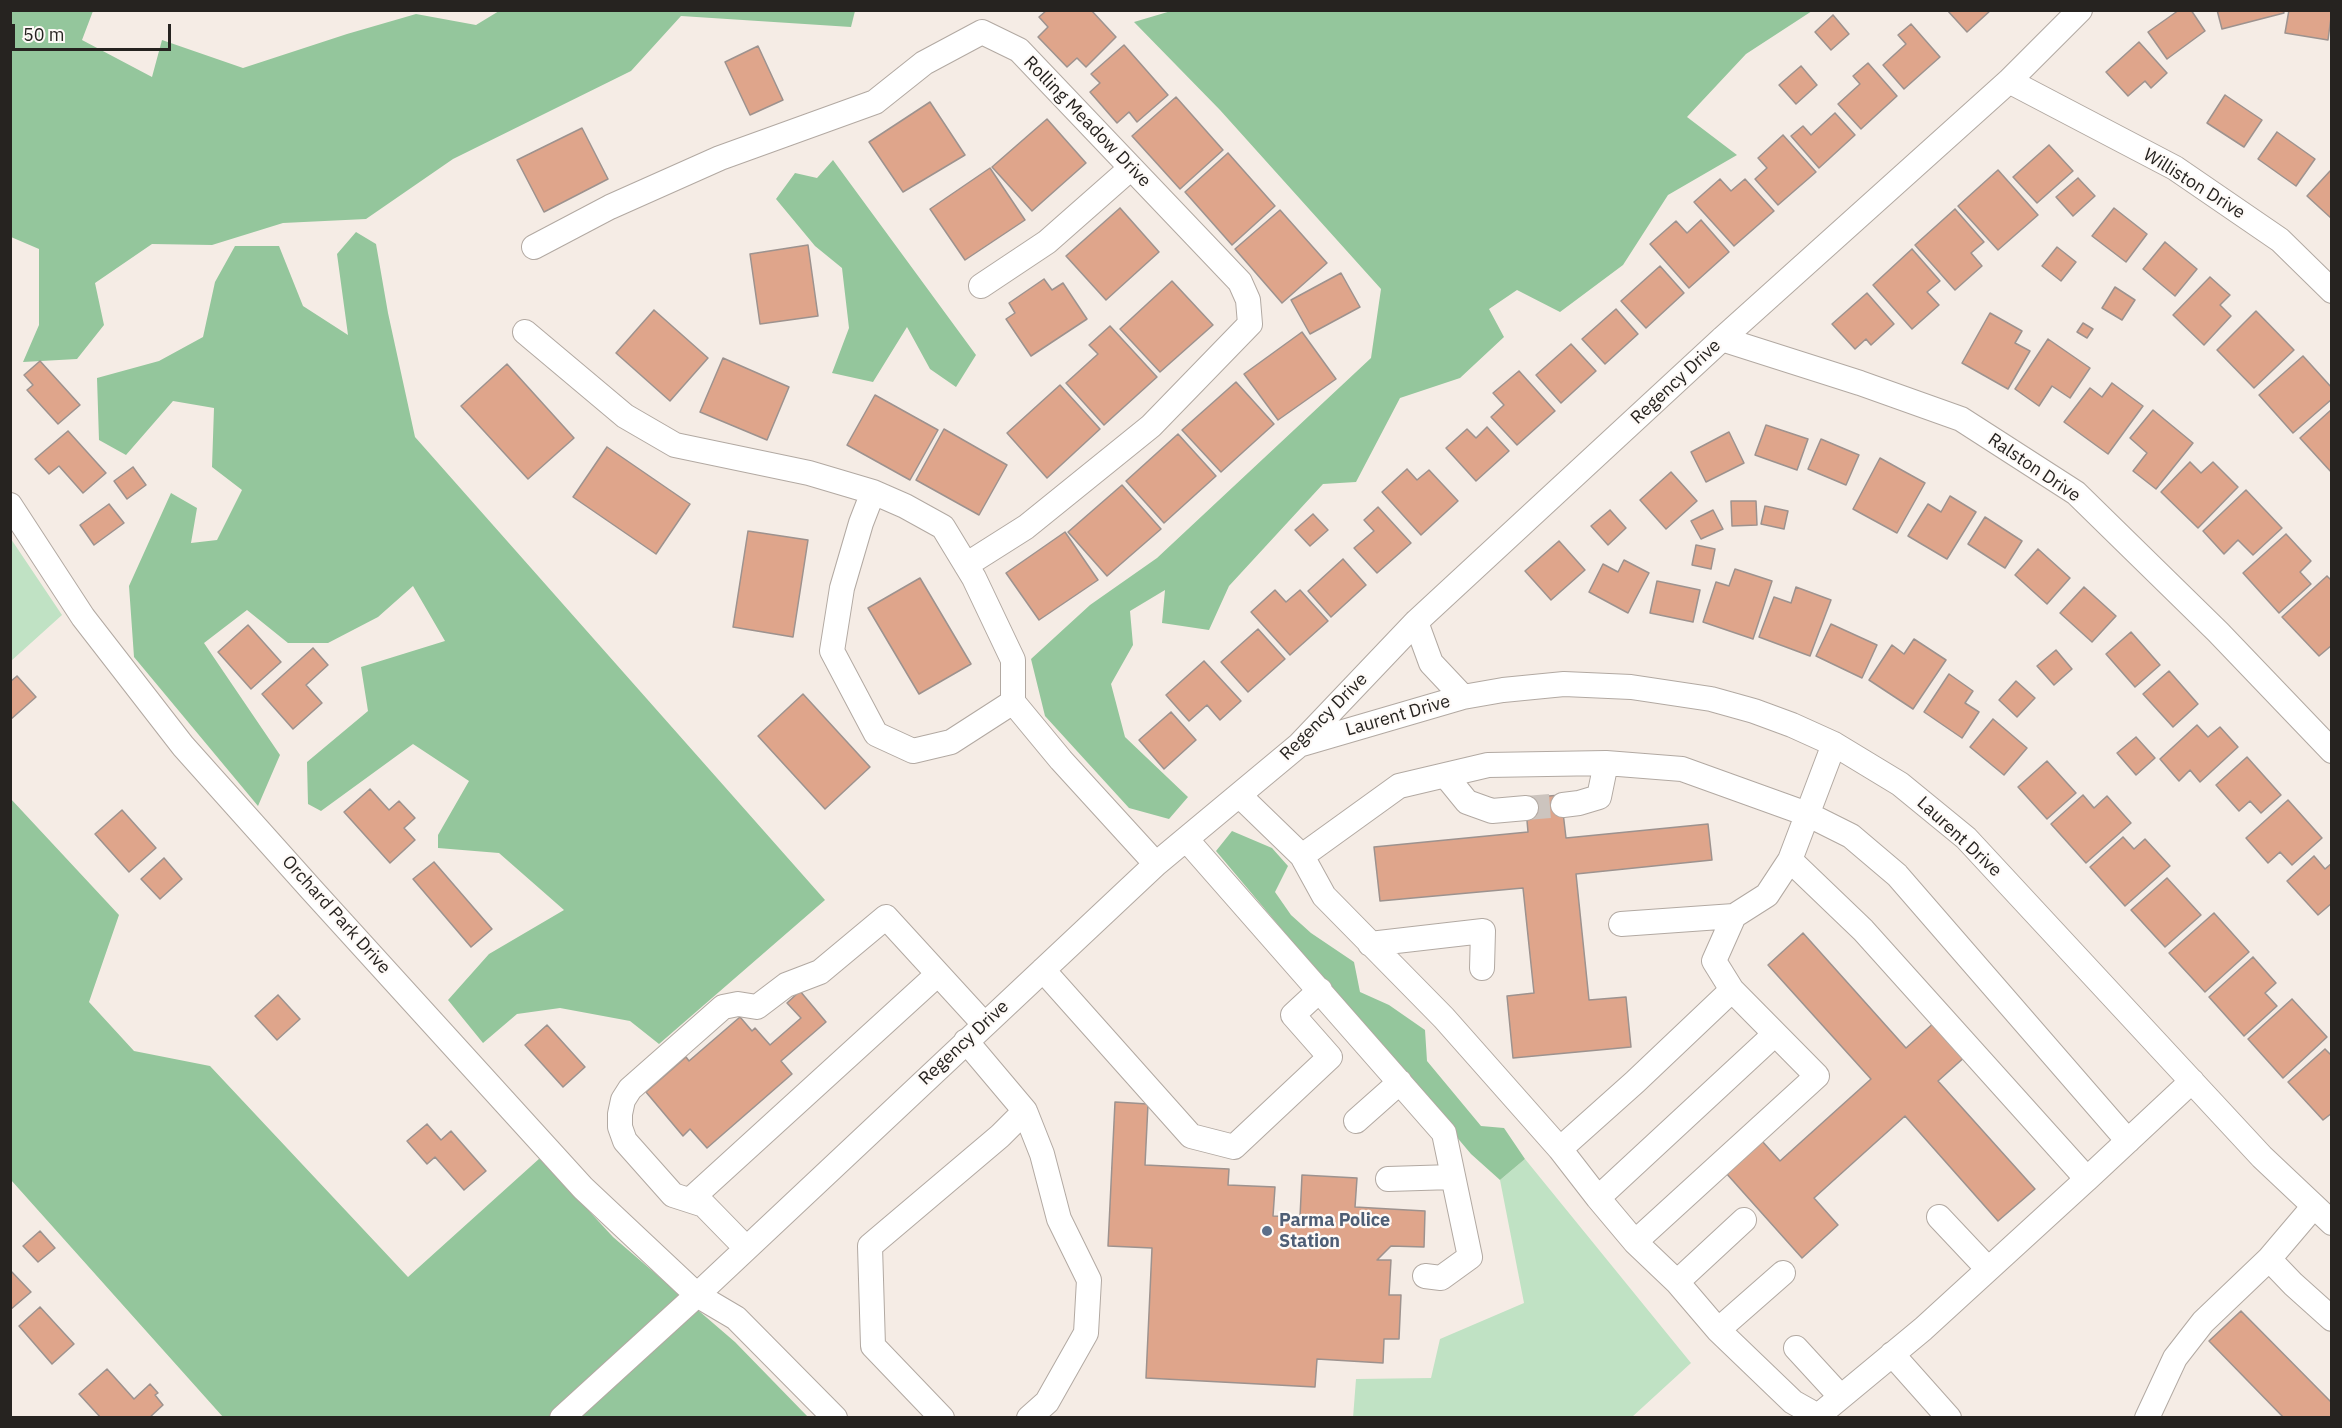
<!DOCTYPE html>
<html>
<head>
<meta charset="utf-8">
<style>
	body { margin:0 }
	#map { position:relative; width:2342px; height:1428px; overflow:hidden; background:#f5ece5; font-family:"IBM Plex Sans",sans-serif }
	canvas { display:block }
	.frame { position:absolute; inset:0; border:12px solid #262320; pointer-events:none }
	.scale { position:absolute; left:12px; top:24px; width:159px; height:27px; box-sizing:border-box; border:3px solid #262320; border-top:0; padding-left:8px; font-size:18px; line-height:21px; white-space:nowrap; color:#262320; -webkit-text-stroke:4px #fefaf7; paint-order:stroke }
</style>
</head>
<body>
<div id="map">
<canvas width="2342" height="1428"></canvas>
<div class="frame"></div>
<div class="scale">50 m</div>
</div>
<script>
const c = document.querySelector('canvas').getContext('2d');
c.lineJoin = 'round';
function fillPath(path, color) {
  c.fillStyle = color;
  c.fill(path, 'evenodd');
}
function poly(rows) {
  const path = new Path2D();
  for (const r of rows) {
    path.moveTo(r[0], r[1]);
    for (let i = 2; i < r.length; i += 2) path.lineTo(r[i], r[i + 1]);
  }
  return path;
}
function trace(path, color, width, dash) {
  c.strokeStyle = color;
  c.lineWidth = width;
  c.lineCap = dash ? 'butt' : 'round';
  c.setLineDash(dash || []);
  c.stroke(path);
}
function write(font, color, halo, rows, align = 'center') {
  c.font = font + ' "IBM Plex Sans",sans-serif';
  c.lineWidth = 4.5;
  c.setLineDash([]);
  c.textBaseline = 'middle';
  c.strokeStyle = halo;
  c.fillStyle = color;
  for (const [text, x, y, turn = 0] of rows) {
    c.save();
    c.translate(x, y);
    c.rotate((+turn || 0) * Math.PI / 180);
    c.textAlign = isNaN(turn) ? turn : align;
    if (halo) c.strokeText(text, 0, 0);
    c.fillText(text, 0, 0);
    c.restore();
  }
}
const green = poly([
	[11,539,62,615,11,661,10,661],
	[1525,1159,1691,1363,1632,1417,1353,1418,1356,1379,1431,1378,1440,1339,1524,1303,1500,1180]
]);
const forest = poly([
	[499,11,855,11,851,27,681,16,631,71,453,159,366,219,283,223,212,245,152,244,95,283,104,325,77,359,23,362,39,325,39,249,11,237,11,11,93,11,82,40,152,77,162,40,243,68,347,34,416,14,476,25],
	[1171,11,1812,11,1746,54,1687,117,1737,155,1668,195,1623,265,1560,312,1517,290,1489,309,1504,337,1460,378,1400,398,1356,482,1323,484,1229,586,1209,630,1162,623,1165,590,1130,611,1133,645,1111,684,1125,737,1188,797,1169,819,1129,808,1045,716,1031,659,1090,605,1157,558,1371,358,1381,289,1220,110,1134,22],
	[833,160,976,355,956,387,930,369,907,327,873,382,832,373,849,328,842,268,815,246,776,199,795,173,817,178],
	[356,232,376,244,388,313,415,437,825,900,659,1044,630,1021,560,1008,517,1014,483,1043,448,1000,489,954,564,910,499,853,438,848,438,835,469,781,413,744,321,811,308,804,307,762,368,711,361,667,445,641,413,586,378,617,328,643,288,643,247,610,204,643,280,755,258,806,134,657,129,586,171,493,197,508,191,543,217,540,242,490,212,467,214,408,173,401,126,455,99,440,97,378,159,361,203,337,215,282,235,246,279,246,303,306,348,335,337,254],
	[10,798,119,915,89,1002,134,1051,210,1066,408,1277,540,1158,613,1237,735,1342,808,1417,223,1417,11,1180],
	[1232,831,1272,848,1288,866,1275,892,1291,915,1311,933,1354,962,1360,992,1389,1005,1425,1030,1427,1061,1481,1126,1504,1128,1525,1159,1500,1180,1471,1154,1216,851]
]);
const building = poly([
	[1047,10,1091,10,1116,37,1086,67,1077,58,1067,67,1038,37,1048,27,1039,17,1047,10],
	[1947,10,1991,10,1967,32,1947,10],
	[2179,10,2191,10,2205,31,2167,59,2148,32,2179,10],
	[2217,10,2283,10,2284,13,2222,29,2217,10],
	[2289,10,2332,10,2328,40,2285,33,2289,10],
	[1833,15,1849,34,1831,50,1815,32,1833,15],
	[1911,24,1940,57,1904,89,1883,65,1906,44,1898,35,1911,24],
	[2139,42,2167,73,2151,88,2145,81,2128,96,2106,72,2139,42],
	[1124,45,1168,95,1137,122,1129,112,1117,123,1090,92,1100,83,1091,74,1124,45],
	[758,46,783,100,750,115,725,62,758,46],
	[1868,63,1897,96,1861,129,1838,104,1860,84,1853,76,1868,63],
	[1801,66,1817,85,1796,104,1779,85,1801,66],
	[2225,95,2262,120,2244,147,2207,123,2225,95],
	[1176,97,1223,150,1180,189,1132,136,1176,97],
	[930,102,965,155,903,192,869,142,930,102],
	[1835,113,1855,135,1819,168,1791,136,1803,126,1811,135,1835,113],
	[1047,119,1086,163,1032,211,992,167,1047,119],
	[582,128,608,179,544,212,517,160,582,128],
	[2277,132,2315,159,2296,186,2258,159,2277,132],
	[1783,135,1816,172,1778,205,1755,179,1767,168,1758,158,1783,135],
	[2049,145,2073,171,2037,203,2013,177,2049,145],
	[1228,153,1275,206,1232,245,1185,192,1228,153],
	[990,168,1025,220,965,260,930,209,990,168],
	[1998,170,2038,215,1998,250,1958,206,1998,170],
	[2330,171,2332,172,2332,219,2307,196,2330,171],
	[2078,178,2095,196,2073,216,2056,197,2078,178],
	[1720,179,1731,191,1745,179,1774,211,1734,246,1694,202,1720,179],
	[1120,208,1159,252,1106,300,1066,256,1120,208],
	[2114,208,2147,234,2126,262,2092,236,2114,208],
	[1955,209,1984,242,1971,253,1982,266,1955,290,1915,245,1955,209],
	[1280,210,1327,263,1282,303,1235,249,1280,210],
	[1701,220,1729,252,1689,288,1650,244,1676,221,1687,233,1701,220],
	[2165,242,2197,269,2175,296,2143,269,2165,242],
	[808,245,818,316,760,324,750,254,808,245],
	[2057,247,2076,262,2061,281,2042,266,2057,247],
	[1912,249,1940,281,1927,292,1939,305,1912,329,1873,285,1912,249],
	[1660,266,1684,293,1646,328,1621,301,1660,266],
	[1341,273,1360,307,1310,334,1291,300,1341,273],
	[2210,277,2230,295,2220,305,2231,316,2204,345,2173,315,2210,277],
	[1044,279,1052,290,1063,283,1087,319,1031,356,1006,319,1015,313,1009,303,1044,279],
	[1172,281,1213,325,1160,372,1120,329,1172,281],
	[2115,287,2135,300,2122,320,2102,308,2115,287],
	[1867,293,1894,324,1871,345,1866,339,1855,349,1832,324,1867,293],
	[1616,309,1638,334,1605,364,1582,339,1616,309],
	[654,310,708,358,670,401,616,353,654,310],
	[2256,311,2294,350,2254,388,2217,350,2256,311],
	[1990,313,2022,331,2015,343,2030,351,2008,389,1962,363,1990,313],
	[2083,323,2093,329,2087,338,2077,332,2083,323],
	[1110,326,1157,377,1104,425,1066,383,1098,354,1089,345,1110,326],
	[1302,332,1336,379,1278,420,1244,374,1302,332],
	[2048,339,2090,368,2070,398,2052,386,2039,406,2015,389,2048,339],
	[1571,344,1596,371,1561,403,1536,375,1571,344],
	[2303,356,2332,388,2332,399,2293,433,2259,395,2303,356],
	[723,358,789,387,767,440,700,412,723,358],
	[40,361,80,405,58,424,27,390,33,385,24,375,40,361],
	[507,364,574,438,528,479,461,406,507,364],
	[1519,371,1555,411,1517,445,1491,417,1504,405,1493,393,1519,371],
	[1236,382,1274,424,1221,472,1182,430,1236,382],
	[2112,383,2143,406,2108,454,2064,422,2090,388,2102,397,2112,383],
	[1060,385,1100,429,1047,478,1007,433,1060,385],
	[875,395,938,430,910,480,847,445,875,395],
	[2332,409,2332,473,2300,438,2332,409],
	[2153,410,2193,443,2156,489,2133,471,2147,453,2130,438,2153,410],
	[1766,425,1808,439,1797,470,1755,455,1766,425],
	[1487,427,1509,451,1476,481,1446,448,1467,429,1476,438,1487,427],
	[944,429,1007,465,979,515,916,480,944,429],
	[68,431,106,473,83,493,59,466,49,474,35,459,68,431],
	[1729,432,1744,463,1706,482,1691,452,1729,432],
	[1178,434,1216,476,1164,523,1126,481,1178,434],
	[1821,439,1859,455,1846,485,1808,469,1821,439],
	[607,447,690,504,656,554,573,497,607,447],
	[1880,458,1925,483,1897,533,1853,509,1880,458],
	[2190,462,2201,473,2213,462,2238,487,2198,528,2161,492,2190,462],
	[133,467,146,485,127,499,114,481,133,467],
	[1407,469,1417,480,1429,470,1458,501,1421,535,1382,492,1407,469],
	[1671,472,1697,501,1666,529,1640,500,1671,472],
	[1122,485,1161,529,1107,576,1068,532,1122,485],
	[2246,490,2282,528,2253,555,2238,540,2224,554,2203,531,2246,490],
	[1950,496,1976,512,1947,559,1908,536,1928,504,1941,512,1950,496],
	[1731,501,1756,501,1757,525,1732,526,1731,501],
	[109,504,124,523,94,545,80,525,109,504],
	[1765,506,1788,511,1784,529,1761,524,1765,506],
	[1378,507,1411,543,1377,573,1354,548,1374,531,1364,520,1378,507],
	[1610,510,1626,528,1608,545,1591,526,1610,510],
	[1713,510,1723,529,1701,539,1691,521,1713,510],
	[1313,514,1328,530,1310,546,1295,530,1313,514],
	[1985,517,2022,541,2005,568,1968,544,1985,517],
	[748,531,808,540,793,637,733,627,748,531],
	[1065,532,1098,580,1039,620,1006,573,1065,532],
	[2286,534,2311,561,2300,572,2311,584,2279,613,2243,573,2286,534],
	[1559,541,1585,570,1551,600,1525,571,1559,541],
	[1696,545,1715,549,1711,569,1692,565,1696,545],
	[2038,549,2070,578,2047,604,2015,575,2038,549],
	[1343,559,1366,585,1331,617,1308,591,1343,559],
	[1624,560,1649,573,1628,613,1589,592,1603,564,1618,572,1624,560],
	[1735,569,1772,581,1753,639,1703,622,1716,582,1729,586,1735,569],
	[2327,576,2332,581,2332,645,2319,656,2282,617,2327,576],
	[920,578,971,664,919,694,868,608,920,578],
	[1657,581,1700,590,1693,622,1650,613,1657,581],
	[1796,587,1831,600,1810,656,1759,637,1774,597,1791,603,1796,587],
	[2084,587,2116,616,2092,642,2060,613,2084,587],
	[1275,590,1286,602,1300,590,1328,621,1290,655,1251,612,1275,590],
	[1831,624,1877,645,1862,678,1816,656,1831,624],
	[248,625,281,662,251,689,218,652,248,625],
	[1258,629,1285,659,1248,692,1221,662,1258,629],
	[2131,632,2160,665,2135,687,2106,654,2131,632],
	[1914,639,1946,660,1913,709,1869,680,1892,645,1904,654,1914,639],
	[313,648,328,665,306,685,322,703,293,729,262,694,313,648],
	[2056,650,2072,669,2054,685,2037,666,2056,650],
	[1204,661,1241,701,1220,720,1207,705,1189,721,1166,695,1204,661],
	[2169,671,2198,704,2173,727,2143,694,2169,671],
	[1949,674,1973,691,1965,703,1979,712,1962,738,1924,712,1949,674],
	[17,676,36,697,10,720,10,682,17,676],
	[2016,681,2035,698,2017,717,1999,700,2016,681],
	[803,694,870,767,825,809,758,736,803,694],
	[1171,712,1196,740,1164,769,1139,740,1171,712],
	[1993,719,2027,748,2004,775,1970,747,1993,719],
	[2197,725,2208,737,2220,727,2238,747,2200,782,2190,770,2179,781,2160,759,2197,725],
	[2136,737,2155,758,2136,775,2117,753,2136,737],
	[2247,757,2281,795,2261,813,2250,801,2239,811,2216,785,2247,757],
	[2047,761,2076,793,2047,819,2018,787,2047,761],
	[370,789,389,810,399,801,415,818,404,828,415,840,390,863,344,812,370,789],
	[1561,795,1566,838,1708,824,1712,860,1576,874,1589,1000,1626,997,1631,1047,1513,1058,1507,996,1534,993,1523,888,1380,901,1374,847,1528,832,1525,798,1561,795],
	[2083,795,2094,808,2107,796,2131,823,2086,863,2051,824,2083,795],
	[2288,800,2322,838,2292,865,2280,852,2268,863,2246,838,2288,800],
	[122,810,156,848,129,872,95,834,122,810],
	[2123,837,2134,849,2145,839,2170,866,2125,906,2090,867,2123,837],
	[2314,856,2325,869,2332,863,2332,903,2318,915,2287,881,2314,856],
	[164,858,182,879,160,899,141,879,164,858],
	[434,862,492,929,471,947,413,879,434,862],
	[2167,878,2201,915,2165,947,2131,910,2167,878],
	[2214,913,2249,952,2205,992,2169,953,2214,913],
	[1803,933,1906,1048,1936,1021,1967,1055,1938,1081,2035,1189,1998,1221,1905,1116,1814,1198,1838,1225,1802,1258,1726,1173,1762,1141,1780,1161,1871,1079,1768,965,1803,933],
	[2253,957,2276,983,2265,993,2277,1006,2244,1036,2209,997,2253,957],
	[800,991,826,1022,781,1061,792,1074,707,1148,690,1129,683,1136,646,1092,686,1057,689,1061,740,1017,752,1031,755,1028,770,1045,801,1018,787,1003,800,991],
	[278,995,300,1019,277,1040,255,1016,278,995],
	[2292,999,2327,1037,2283,1078,2248,1039,2292,999],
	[547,1025,585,1067,563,1087,525,1045,547,1025],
	[2325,1049,2332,1056,2332,1113,2323,1120,2288,1082,2325,1049],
	[1115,1102,1148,1104,1145,1165,1229,1169,1228,1185,1275,1187,1273,1216,1300,1217,1302,1175,1357,1178,1355,1207,1425,1211,1424,1247,1391,1246,1377,1260,1391,1260,1389,1295,1401,1295,1399,1339,1384,1339,1383,1363,1317,1359,1315,1387,1146,1378,1152,1248,1108,1246,1115,1102],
	[427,1124,441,1140,451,1131,486,1171,464,1190,435,1157,427,1164,407,1141,427,1124],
	[40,1231,55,1248,38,1262,23,1246,40,1231],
	[10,1270,31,1292,10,1310,10,1270],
	[40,1307,74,1344,52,1364,19,1326,40,1307],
	[2241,1311,2332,1403,2332,1418,2284,1418,2209,1341,2241,1311],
	[107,1369,134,1399,150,1384,158,1393,155,1395,163,1405,149,1418,101,1418,79,1394,107,1369]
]);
const minorTunnel = poly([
	[1526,808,1563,805]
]);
const minor = poly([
	[2009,81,2175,168,2280,240,2332,291],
	[534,247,610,207,720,158,875,102,924,63,982,32,1019,50,1240,282,1248,300,1250,324,1151,426,1026,527,966,565],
	[981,286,1047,242,1131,168],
	[525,332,625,416,675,445,809,473,873,492,905,506,943,527,974,578,1013,660,1013,702,1061,760,1156,864],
	[1722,339,1860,383,1961,419,2076,493,2218,632,2332,751],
	[873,492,861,523,842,588,832,651,876,734,913,751,951,742,1013,702],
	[10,505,83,617,183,746,311,889,583,1188,697,1295,736,1318,835,1418],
	[1416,622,1431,663,1463,697],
	[1302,744,1463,697,1503,690,1564,684,1631,687,1711,699,1754,711,1792,725,1834,744,1900,784,1966,838,2262,1157,2332,1223],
	[1834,744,1790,860,1863,930,2087,1179,2192,1081],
	[1445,775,1467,802,1492,811,1526,808],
	[1239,795,1302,856,1399,786,1488,765,1606,763,1682,769,1807,814,1851,836,1897,875,2128,1141],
	[1563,805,1579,803,1599,797,1606,763],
	[1186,839,1444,1133,1470,1257,1441,1278,1425,1276],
	[1302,856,1324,896,1444,1018,1560,1149],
	[1621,924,1734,916,1767,895,1790,860],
	[1370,944,1483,931,1482,968],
	[1043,970,1191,1136,1234,1147,1330,1057,1293,1015,1320,990],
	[1732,990,1635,1082,1560,1149,1598,1198,1635,1242,1677,1282,1718,1330,1793,1402,1818,1416,1923,1329,2087,1179],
	[1025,1111,1042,1154,1059,1219,1089,1280,1086,1333,1047,1402,1029,1418],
	[1356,1121,1400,1082],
	[1388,1179,1453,1177],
	[1598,1198,1775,1034],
	[690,1200,938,974],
	[2314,1206,2269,1259,2293,1284,2332,1319],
	[1939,1217,1988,1269],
	[1635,1242,1817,1076,1732,990,1714,961,1734,916],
	[746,1248,704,1205,673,1195,625,1141,620,1127,620,1114,623,1100,630,1089,723,1007,738,1004,757,1007,786,985,820,972,886,917,984,1024],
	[1677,1282,1744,1220],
	[1718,1330,1783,1273],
	[1796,1348,1841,1397],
	[1892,1354,1949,1418],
	[562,1418,697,1295,1156,864,1299,745,1416,622,1722,339,2009,81,2080,10],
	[942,1418,873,1346,870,1246,1000,1136,1025,1111,966,1041],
	[2147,1418,2175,1358,2203,1322,2269,1259]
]);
const markers = [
	[1267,1231,6,"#5c6f8a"]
];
const streetNames = [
	["Rolling Meadow Drive",1087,122,46],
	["Williston Drive",2194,184,32],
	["Regency Drive",1676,382,-43],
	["Ralston Drive",2034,468,34],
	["Laurent Drive",1398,716,-16],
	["Regency Drive",1324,717,-45],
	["Laurent Drive",1959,837,43],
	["Orchard Park Drive",336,915,48],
	["Regency Drive",964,1043,-43]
];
const serviceNames = [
	["Parma Police",1279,1221],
	["Station",1279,1242]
];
fillPath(green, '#c0e2c4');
fillPath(forest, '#94c69c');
fillPath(building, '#dfa58b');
trace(building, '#9d928e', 1.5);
trace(minorTunnel, '#ccc4be', 24, [24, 12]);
trace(minor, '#b2a9a2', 26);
trace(minor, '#fff', 24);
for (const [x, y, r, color] of markers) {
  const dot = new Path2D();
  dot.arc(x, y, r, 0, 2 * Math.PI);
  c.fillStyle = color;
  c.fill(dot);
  trace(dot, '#fefaf7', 2);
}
write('18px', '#262320', '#fefaf7', streetNames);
write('bold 18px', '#4e5e75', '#fefaf7', serviceNames, 'left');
</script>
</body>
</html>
